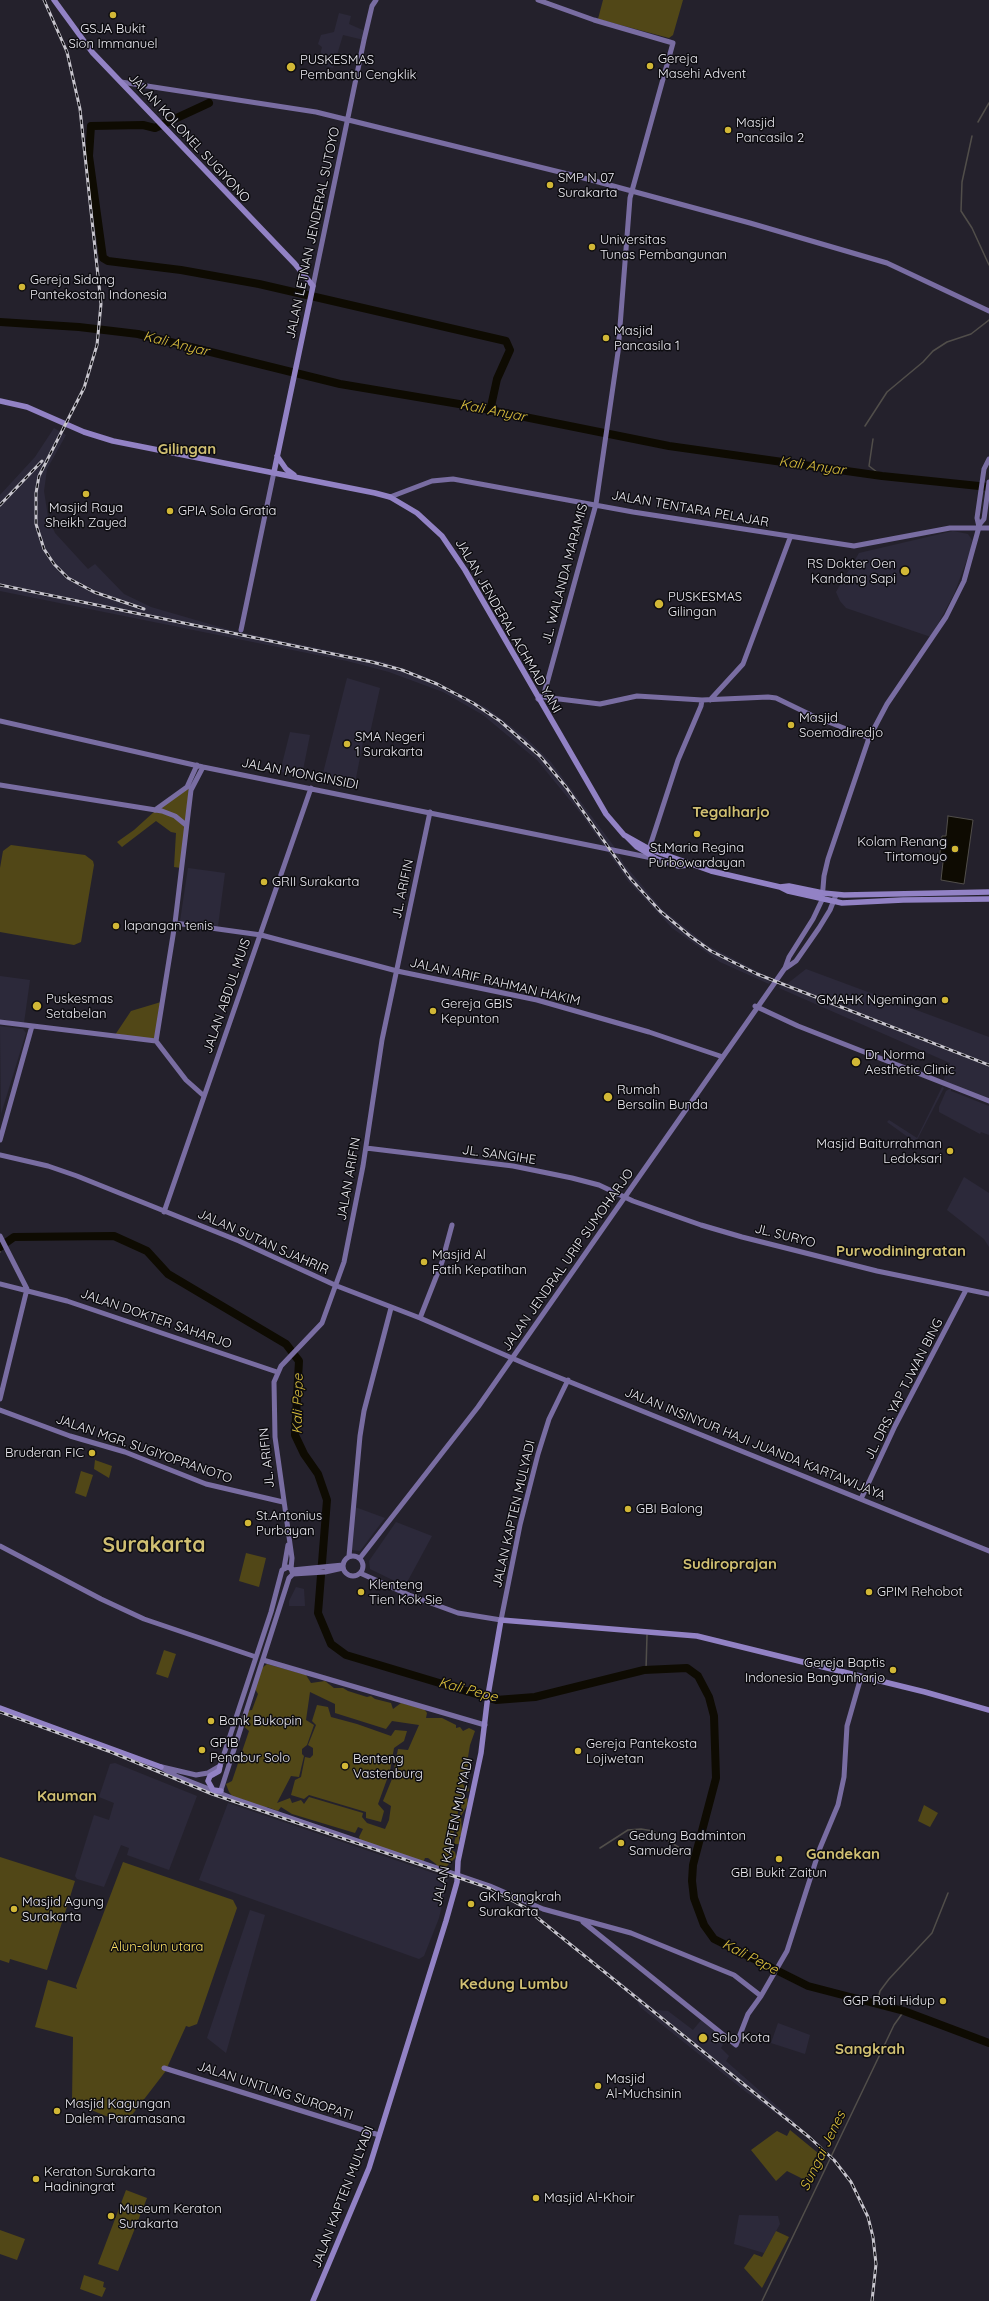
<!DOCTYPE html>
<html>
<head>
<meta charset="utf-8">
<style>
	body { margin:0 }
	canvas { display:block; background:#24212c }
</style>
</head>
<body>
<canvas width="989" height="2301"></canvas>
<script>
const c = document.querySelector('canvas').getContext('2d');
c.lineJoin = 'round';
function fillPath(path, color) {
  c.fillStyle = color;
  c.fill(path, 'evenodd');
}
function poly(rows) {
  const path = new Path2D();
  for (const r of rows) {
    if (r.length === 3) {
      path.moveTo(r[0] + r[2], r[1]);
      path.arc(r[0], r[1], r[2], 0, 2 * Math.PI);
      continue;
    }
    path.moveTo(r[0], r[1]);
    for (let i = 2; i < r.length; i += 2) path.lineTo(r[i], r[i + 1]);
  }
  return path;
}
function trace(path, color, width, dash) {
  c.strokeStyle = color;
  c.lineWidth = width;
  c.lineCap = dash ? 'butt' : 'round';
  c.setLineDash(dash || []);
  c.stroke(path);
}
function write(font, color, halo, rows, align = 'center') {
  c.font = font + ' Quicksand,sans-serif';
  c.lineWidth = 3;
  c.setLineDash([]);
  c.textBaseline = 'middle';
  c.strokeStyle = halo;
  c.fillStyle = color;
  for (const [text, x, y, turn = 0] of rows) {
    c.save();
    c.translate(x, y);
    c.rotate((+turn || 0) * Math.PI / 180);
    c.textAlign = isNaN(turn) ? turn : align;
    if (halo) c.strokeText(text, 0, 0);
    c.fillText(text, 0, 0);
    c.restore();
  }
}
const built = poly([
	[339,13,351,16,349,24,365,31,364,40,343,35,333,68,318,64,322,47,318,44,321,35,334,32],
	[54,428,66,435,47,469,44,491,48,517,55,533,88,569,95,564,124,594,151,607,230,630,384,662,426,677,487,708,525,737,551,762,616,849,624,864,662,909,707,945,772,979,769,984,720,962,672,928,628,881,582,815,537,760,483,715,443,692,389,672,347,661,0,591,0,495,35,457],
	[953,531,968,534,972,540,971,549,954,594,931,637,846,608,840,601,836,592,859,553],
	[347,678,380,688,370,733,365,732,354,788,321,781],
	[290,732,310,735,302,775,280,772],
	[188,868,225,873,218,926,180,921],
	[806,969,989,1037,989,1099,943,1081,950,1063,779,988,782,982,787,984],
	[0,976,30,980,24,1023,0,1019],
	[0,1026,23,1029,26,1033,1,1114],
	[942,1087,944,1088,917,1140,912,1140,887,1122,889,1120,917,1138],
	[951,1088,951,1091,989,1106,989,1135,981,1132,980,1134,939,1112,939,1107,946,1091],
	[964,1177,989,1193,989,1247,984,1239,947,1210],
	[355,1507,385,1518,360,1551,351,1550],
	[396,1522,432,1536,405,1586,370,1569,369,1561],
	[296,1587,304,1589,305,1606,289,1606,289,1601],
	[115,1763,197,1796,169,1870,127,1855,129,1848,121,1845,104,1887,77,1879,75,1876,94,1815,109,1820,114,1803,99,1797,110,1764],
	[228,1803,448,1878,439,1918,424,1956,419,1959,199,1880],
	[526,1907,656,2010,668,2011,693,2030,702,2019,726,2039,721,2048,729,2056,726,2061,795,2122,792,2125,746,2092,640,2007,637,2001,549,1928,523,1909],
	[250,1910,265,1915,226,2053,207,2038],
	[778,2023,810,2035,805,2054,771,2043],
	[739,2215,778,2216,780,2224,764,2253,734,2244]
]);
const green = poly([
	[603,0,683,0,673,35,669,38,598,19],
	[189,788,186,823,156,809],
	[155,811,174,817,185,827,181,868,174,867,176,833,171,832,156,821,122,847,117,842,134,830],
	[11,845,85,855,93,861,94,865,81,942,74,945,0,932,0,868,3,851],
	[161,1002,155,1039,115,1035,131,1011],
	[95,1460,112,1466,109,1478,94,1469],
	[81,1471,93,1475,86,1497,75,1493],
	[246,1553,266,1558,259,1587,239,1581],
	[164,1650,176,1654,168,1678,156,1674],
	[267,1664,306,1675,311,1683,325,1681,334,1688,343,1688,348,1691,367,1697,371,1696,375,1699,391,1703,393,1709,401,1703,424,1709,427,1713,426,1718,442,1718,456,1725,456,1728,460,1727,463,1731,469,1728,475,1731,470,1745,468,1757,470,1762,467,1767,463,1785,468,1787,469,1791,462,1793,457,1817,460,1817,462,1800,467,1798,468,1804,461,1816,462,1835,459,1837,459,1844,454,1844,458,1826,457,1818,450,1849,455,1852,456,1857,444,1869,438,1868,436,1864,428,1858,425,1858,423,1863,360,1840,359,1837,363,1829,358,1827,355,1833,292,1814,281,1807,278,1811,267,1807,266,1809,242,1799,234,1798,229,1792,226,1784,232,1781,249,1731,241,1724,241,1718,244,1711,252,1710,258,1694,254,1687,262,1668],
	[310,1692,335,1704,335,1713,386,1729,392,1721,419,1725,408,1750,398,1749,392,1779,383,1801,391,1806,389,1820,385,1829,367,1823,362,1817,363,1813,309,1797,304,1804,301,1800,292,1803,290,1798,277,1803,291,1776,299,1777,304,1756,302,1754,302,1749,307,1745,314,1725,306,1720],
	[317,1705,328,1707,331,1717,357,1724,391,1736,395,1730,407,1731,404,1741,394,1748,390,1771,378,1804,384,1811,381,1822,366,1818,366,1812,309,1795,304,1799,291,1795,295,1780,301,1777,305,1757,310,1758,313,1755,313,1748,308,1745,316,1725,312,1721],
	[924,1805,938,1813,930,1827,918,1821],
	[0,1857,75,1881,47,1970,10,1959,9,1963,0,1960],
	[123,1862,233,1900,237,1908,197,2024,189,2027,186,2026,165,2072,125,2124,72,2102,73,2037,35,2027,48,1980,77,1989,76,1986],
	[790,2130,818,2153,807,2181,787,2171,776,2181,751,2150,777,2131,787,2136],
	[126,2190,147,2198,118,2271,98,2264],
	[0,2230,25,2239,17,2260,0,2254],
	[776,2231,789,2237,762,2288,744,2268,754,2254,762,2257],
	[84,2275,104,2282,103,2287,106,2288,102,2297,80,2289]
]);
const water = poly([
	[948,816,973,820,964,884,941,880,943,862,939,861,942,836,946,836,948,816]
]);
const stream = poly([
	[978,122,989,103],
	[972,136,962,182,961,211,972,228,989,265],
	[865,426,887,392,923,362,933,351,947,342,971,334,989,320],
	[873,439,869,466,882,476],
	[0,1252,1,1247],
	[646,1670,647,1635],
	[600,1848,628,1830,641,1829,653,1831,689,1854],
	[690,1855,694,1857,693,1865],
	[877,2003,880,1991,889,1979,932,1933,948,1893],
	[762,2301,894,2025,904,2011]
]);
const river = poly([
	[209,103,155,128,143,125,91,126,89,156,103,258,108,261,181,270,259,284,506,341,510,350,497,379,490,411],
	[0,322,79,327,138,334,340,384,465,405,669,446,882,476,989,487],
	[0,1247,14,1237,114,1236,147,1251,168,1274,286,1344,299,1361,295,1435,304,1454,318,1474,327,1500,318,1613,331,1644,346,1655,496,1700,535,1697,644,1670,687,1668,698,1676,709,1697,714,1716,716,1778,693,1865,692,1881,694,1898,704,1925,714,1939,808,1986,904,2011,989,2043]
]);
const secondary = poly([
	[538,0,594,20,673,43,630,198,618,352,596,504,544,694,538,699],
	[121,82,316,112,580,177,750,223,887,263,989,311],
	[313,286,364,40,372,6,376,0],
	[390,497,432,481,453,479,633,512,854,546,950,528,989,528],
	[979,525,984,519,989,482],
	[241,630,274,472],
	[543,697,600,704,637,696,702,700,768,697,776,698,811,715,869,738],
	[710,700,743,664,790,538],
	[0,721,203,767,657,859],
	[0,785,162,811,175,816,186,825],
	[155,810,187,787,197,765],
	[649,849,678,760,701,706,702,700],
	[175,923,261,935,397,971,537,1000,649,1032,723,1057],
	[786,968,796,961,819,928,830,910,836,895],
	[755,1006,798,1026,989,1101],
	[0,1022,156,1041],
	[156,1041,175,923,191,790,203,767],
	[156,1041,186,1080,204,1096],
	[0,1140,32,1026],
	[366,1148,513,1166,572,1178,599,1185,633,1201,701,1225,742,1237,877,1271,989,1294],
	[0,1155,48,1166,77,1176,239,1241,337,1286,420,1318,528,1365,989,1551],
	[164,1212,311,788],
	[0,1236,27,1289,0,1399],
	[0,1284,67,1301,277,1372],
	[420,1318,442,1262,452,1225],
	[0,1410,70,1436,125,1452,206,1484,283,1502],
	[861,1499,895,1426,966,1290],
	[0,1546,101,1599,144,1619,256,1657],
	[353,1566,10],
	[349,1556,360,1436,364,1411,391,1308],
	[360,1558,478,1407,785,968,789,957,813,919,822,900,824,876,828,859,869,738,887,704,946,617,964,581,979,527,977,518,984,469,989,459],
	[284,1568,288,1545],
	[291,1569,292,1558,275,1437,274,1382,281,1366,322,1323,344,1262,363,1166,382,1040,430,812],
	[292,1570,343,1565],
	[360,1573,409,1595,458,1613,501,1620,520,1525,538,1454,549,1419,568,1380],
	[263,1660,485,1725],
	[161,1767,176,1776,232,1798,490,1886,543,1909,631,1933,734,1975,761,1996],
	[162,1767,196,1775,208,1773,220,1766,271,1612,282,1570,288,1567,291,1569,293,1574],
	[220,1793,289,1578,293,1574,325,1572,343,1568],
	[583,1922,736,2045,748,2014,761,1996,787,1951,820,1848,838,1805,844,1777,847,1726,861,1677],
	[164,2068,379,2135]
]);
const primary = poly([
	[54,0,92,52,295,264,313,286,274,472],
	[0,401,27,407,84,432,113,441,375,493,390,497,417,513,442,536,465,570,606,814,624,835,649,849,711,871,780,887,789,886,823,893,844,895,989,892],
	[277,456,286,469,294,475],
	[627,837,637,847,657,859,678,866,689,865],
	[780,887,788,891,842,903,903,900,989,899],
	[0,1708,161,1767],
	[220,1766,219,1771,210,1776,208,1781,213,1790,221,1791],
	[313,2301,369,2168,446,1921,457,1882,458,1861,481,1753,488,1695,501,1620,697,1636,925,1692,989,1710]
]);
const rail = poly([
	[44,0,67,52,80,109,101,304,97,345,84,388,39,476,36,493,36,524,44,549,54,564,68,578,94,592,144,609],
	[0,505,42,461],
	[0,585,372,662,402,670,437,684,473,703,500,721,540,756,566,787,630,878,660,911,690,936,711,951,757,974,989,1065],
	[0,1712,111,1752,212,1794,489,1888,524,1907,809,2137,834,2160,851,2182,868,2217,873,2237,876,2264,872,2301]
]);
const markers = [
	[113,15,4,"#d1b736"],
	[650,66,4,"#d1b736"],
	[291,67,5,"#d1b736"],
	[728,130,4,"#d1b736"],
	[550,185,4,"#d1b736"],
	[592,247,4,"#d1b736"],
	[22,287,4,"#d1b736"],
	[606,338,4,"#d1b736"],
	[86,494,4,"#d1b736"],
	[170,511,4,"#d1b736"],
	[905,571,5,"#d1b736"],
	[659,604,5,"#d1b736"],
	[791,725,4,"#d1b736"],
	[347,744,4,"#d1b736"],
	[697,834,4,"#d1b736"],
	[955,849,4,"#d1b736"],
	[264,882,4,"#d1b736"],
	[116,926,4,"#d1b736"],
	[945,1000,4,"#d1b736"],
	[37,1006,5,"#d1b736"],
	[433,1011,4,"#d1b736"],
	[856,1062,5,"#d1b736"],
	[608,1097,5,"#d1b736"],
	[950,1151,4,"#d1b736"],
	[424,1262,4,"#d1b736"],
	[92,1453,4,"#d1b736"],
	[628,1509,4,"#d1b736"],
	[248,1523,4,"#d1b736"],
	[361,1592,4,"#d1b736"],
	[869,1592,4,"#d1b736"],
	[893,1670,4,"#d1b736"],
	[211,1721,4,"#d1b736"],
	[202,1750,4,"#d1b736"],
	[578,1751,4,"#d1b736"],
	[345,1766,4,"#d1b736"],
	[621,1843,4,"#d1b736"],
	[779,1859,4,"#d1b736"],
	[471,1904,4,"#d1b736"],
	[14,1909,4,"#d1b736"],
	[943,2001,4,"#d1b736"],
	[703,2038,5,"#d1b736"],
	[598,2086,4,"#d1b736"],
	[57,2111,4,"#d1b736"],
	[36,2179,4,"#d1b736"],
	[536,2198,4,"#d1b736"],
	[111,2216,4,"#d1b736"]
];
const poiNames = [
	["GSJA Bukit",113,29,"center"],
	["Sion Immanuel",113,44,"center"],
	["Gereja",658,59],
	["Masehi Advent",658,74],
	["PUSKESMAS",300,60],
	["Pembantu Cengklik",300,75],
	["Masjid",736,123],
	["Pancasila 2",736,138],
	["SMP N 07",558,178],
	["Surakarta",558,193],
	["Universitas",600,240],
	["Tunas Pembangunan",600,255],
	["Gereja Sidang",30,280],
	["Pantekostan Indonesia",30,295],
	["Masjid",614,331],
	["Pancasila 1",614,346],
	["Masjid Raya",86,508,"center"],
	["Sheikh Zayed",86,523,"center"],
	["GPIA Sola Gratia",178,511],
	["RS Dokter Oen",896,564,"right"],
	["Kandang Sapi",896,579,"right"],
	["PUSKESMAS",668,597],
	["Gilingan",668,612],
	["Masjid",799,718],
	["Soemodiredjo",799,733],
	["SMA Negeri",355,737],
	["1 Surakarta",355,752],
	["Kolam Renang",947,842,"right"],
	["Tirtomoyo",947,857,"right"],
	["St.Maria Regina",697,848,"center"],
	["Purbowardayan",697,863,"center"],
	["GRII Surakarta",272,882],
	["lapangan tenis",124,926],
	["Puskesmas",46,999],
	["Setabelan",46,1014],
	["GMAHK Ngemingan",937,1000,"right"],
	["Gereja GBIS",441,1004],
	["Kepunton",441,1019],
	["Dr Norma",865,1055],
	["Aesthetic Clinic",865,1070],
	["Rumah",617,1090],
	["Bersalin Bunda",617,1105],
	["Masjid Baiturrahman",942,1144,"right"],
	["Ledoksari",942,1159,"right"],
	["Masjid Al",432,1255],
	["Fatih Kepatihan",432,1270],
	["Bruderan FIC",84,1453,"right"],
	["GBI Balong",636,1509],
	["St.Antonius",256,1516],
	["Purbayan",256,1531],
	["Klenteng",369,1585],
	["Tien Kok Sie",369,1600],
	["GPIM Rehobot",877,1592],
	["Gereja Baptis",885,1663,"right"],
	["Indonesia Bangunharjo",885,1678,"right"],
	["Bank Bukopin",219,1721],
	["GPIB",210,1743],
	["Penabur Solo",210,1758],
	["Gereja Pantekosta",586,1744],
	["Lojiwetan",586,1759],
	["Benteng",353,1759],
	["Vastenburg",353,1774],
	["Gedung Badminton",629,1836],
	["Samudera",629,1851],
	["GBI Bukit Zaitun",779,1873,"center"],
	["GKI Sangkrah",479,1897],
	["Surakarta",479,1912],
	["Masjid Agung",22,1902],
	["Surakarta",22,1917],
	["GGP Roti Hidup",935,2001,"right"],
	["Solo Kota",712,2038],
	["Masjid",606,2079],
	["Al-Muchsinin",606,2094],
	["Masjid Kagungan",65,2104],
	["Dalem Paramasana",65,2119],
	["Keraton Surakarta",44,2172],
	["Hadiningrat",44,2187],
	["Masjid Al-Khoir",544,2198],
	["Museum Keraton",119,2209],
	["Surakarta",119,2224]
];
const streetNames = [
	["JALAN KOLONEL SUGIYONO",189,138,47],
	["JALAN LETNAN JENDERAL SUTOYO",313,233,-78],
	["JALAN TENTARA PELAJAR",690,509,10],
	["JL. WALANDA MARAMIS",565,574,-75],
	["JALAN JENDERAL ACHMAD YANI",508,626,60],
	["JALAN MONGINSIDI",300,774,11],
	["JL. ARIFIN",403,889,-78],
	["JALAN ARIF RAHMAN HAKIM",495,982,13],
	["JALAN ABDUL MUIS",227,996,-71],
	["JL. SANGIHE",499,1155,8],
	["JALAN ARIFIN",349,1179,-80],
	["JL. SURYO",785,1236,14],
	["JALAN SUTAN SJAHRIR",263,1242,24],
	["JALAN JENDRAL URIP SUMOHARJO",568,1260,-55],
	["JALAN DOKTER SAHARJO",156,1319,19],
	["JL. DRS. YAP TJWAN BING",904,1389,-63],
	["JALAN INSINYUR HAJI JUANDA KARTAWIJAYA",755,1444,22],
	["JALAN MGR. SUGIYOPRANOTO",144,1449,19],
	["JL. ARIFIN",267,1458,-96],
	["JALAN KAPTEN MULYADI",514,1514,-77],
	["JALAN KAPTEN MULYADI",453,1832,-78],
	["JALAN UNTUNG SUROPATI",275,2091,18],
	["JALAN KAPTEN MULYADI",343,2197,-69]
];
const parkNames = [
	["Alun-alun utara",157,1947]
];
const waterNames = [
	["Kali Anyar",176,344,14],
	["Kali Anyar",493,411,11],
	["Kali Anyar",812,466,8],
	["Kali Pepe",298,1404,-89],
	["Kali Pepe",468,1690,15],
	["Kali Pepe",750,1957,27],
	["Sungai Jenes",823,2151,-64]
];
const quarterNames = [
	["Gilingan",187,449],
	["Tegalharjo",731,812],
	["Purwodiningratan",901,1251],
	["Sudiroprajan",730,1564],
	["Kauman",67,1796],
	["Gandekan",843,1854],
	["Kedung Lumbu",514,1984],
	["Sangkrah",870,2049]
];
const townNames = [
	["Surakarta",154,1546]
];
fillPath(built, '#2c293a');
fillPath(green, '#514717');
fillPath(water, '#0e0b02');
trace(water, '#514e4a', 1);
trace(stream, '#514e4a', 1.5);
trace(river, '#0e0b02', 8);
trace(secondary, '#796da2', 5);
trace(primary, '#9282c5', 5.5);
trace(rail, '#c7c5cd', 3);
trace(rail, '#0d0c10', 1.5, [4.5]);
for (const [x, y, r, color] of markers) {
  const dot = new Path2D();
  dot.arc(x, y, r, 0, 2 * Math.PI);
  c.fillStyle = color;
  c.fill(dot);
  trace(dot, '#0d0c10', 1.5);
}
write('13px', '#ecebf2', '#0d0c10', poiNames, 'left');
write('13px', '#ecebf2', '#0d0c10', streetNames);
write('13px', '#fde263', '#0d0c10', parkNames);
write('italic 14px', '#dcc03c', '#0d0c10', waterNames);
write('bold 15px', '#d0bf72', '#0d0c10', quarterNames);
write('bold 21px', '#d0bf72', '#0d0c10', townNames);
</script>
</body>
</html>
